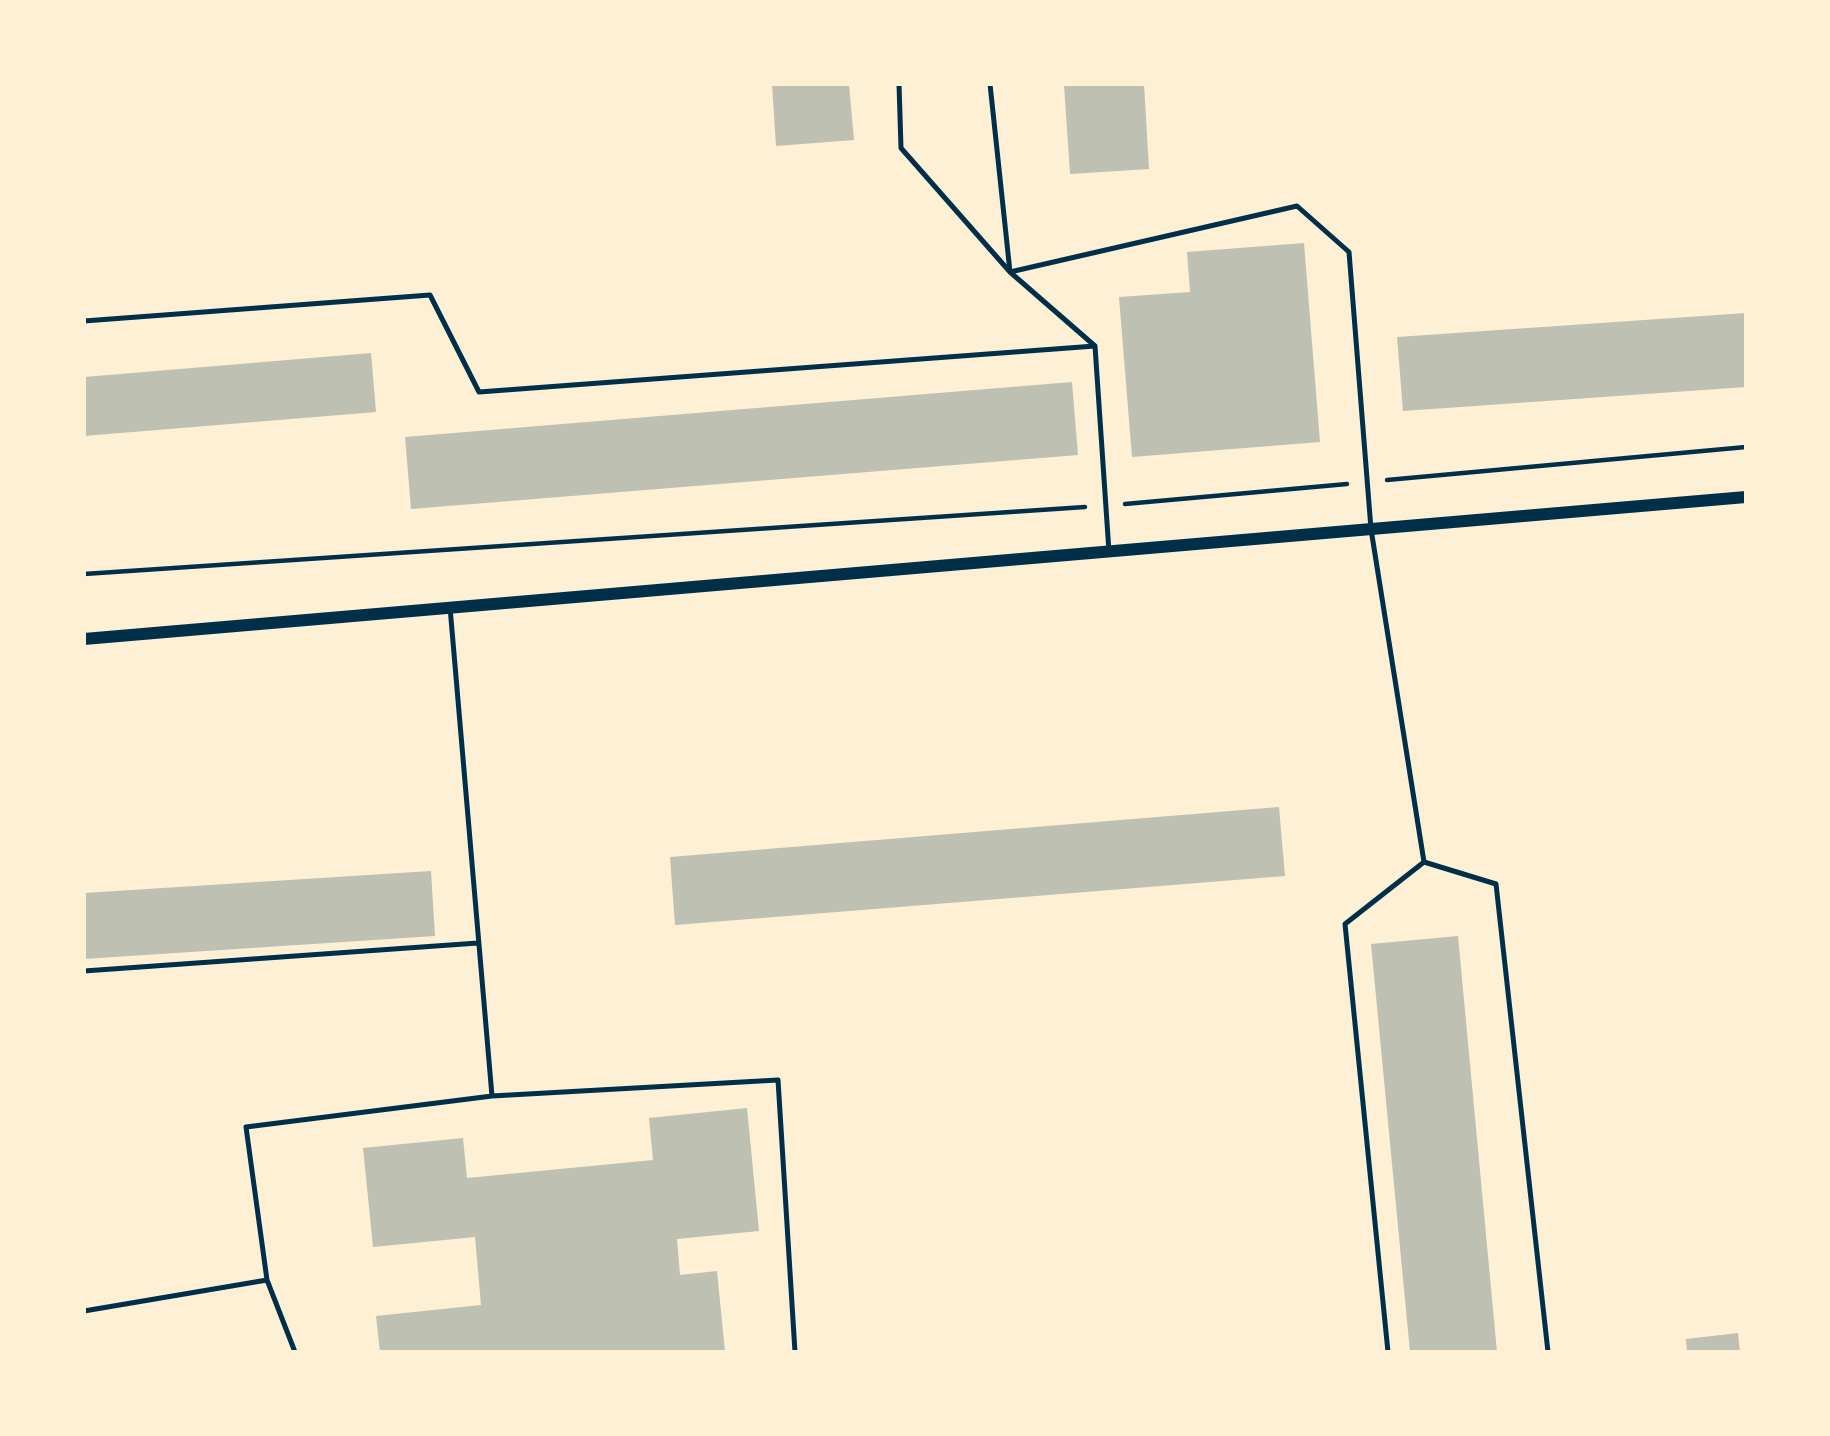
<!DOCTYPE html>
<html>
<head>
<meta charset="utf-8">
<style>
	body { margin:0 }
	#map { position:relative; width:1830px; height:1436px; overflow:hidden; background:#fdf0d5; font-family:"Sofia Sans Condensed",sans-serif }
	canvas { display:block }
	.frame { position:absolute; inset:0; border:86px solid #fdf0d5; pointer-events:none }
</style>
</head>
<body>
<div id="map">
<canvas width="1830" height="1436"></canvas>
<div class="frame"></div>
</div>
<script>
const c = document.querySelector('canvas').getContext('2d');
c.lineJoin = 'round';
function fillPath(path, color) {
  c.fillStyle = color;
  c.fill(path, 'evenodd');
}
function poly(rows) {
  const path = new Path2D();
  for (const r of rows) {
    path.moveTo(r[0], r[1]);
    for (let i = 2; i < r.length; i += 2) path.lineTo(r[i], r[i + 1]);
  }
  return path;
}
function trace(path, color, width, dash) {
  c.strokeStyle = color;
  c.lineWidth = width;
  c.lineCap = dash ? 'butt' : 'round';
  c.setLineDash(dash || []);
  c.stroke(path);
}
const building = poly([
	[772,84,849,84,854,140,776,146],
	[1064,84,1144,84,1149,169,1070,174],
	[1304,243,1320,442,1132,457,1119,297,1190,292,1187,252],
	[1746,313,1746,387,1403,411,1397,337],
	[371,353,376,412,84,436,84,377],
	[1072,382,1078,455,411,509,405,437],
	[1279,807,1285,876,675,925,670,857],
	[431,871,435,936,84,959,84,893],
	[1458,936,1497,1352,1410,1352,1371,944],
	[747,1108,759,1231,677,1239,680,1275,717,1271,725,1352,380,1352,376,1316,481,1305,475,1237,373,1247,363,1148,463,1138,467,1178,653,1160,649,1118],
	[1738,1333,1740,1352,1687,1352,1686,1339]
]);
const path = poly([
	[1387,480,1746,447],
	[1125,504,1347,484],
	[84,574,1085,507]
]);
const service = poly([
	[899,84,901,148,1010,272],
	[990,84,1010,272],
	[84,321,430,295,479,392,1095,346],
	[1109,552,1095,346,1010,272,1297,206,1349,252,1371,529,1424,862],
	[450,607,492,1096],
	[1424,862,1496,884,1548,1352],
	[84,971,478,943],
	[84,1311,267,1280],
	[295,1352,267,1280,246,1127,492,1096,778,1080,795,1352],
	[1388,1352,1345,924,1424,862]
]);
const tertiary = poly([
	[84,639,1746,497]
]);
fillPath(building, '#bec0b2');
trace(path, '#003049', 4.5);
trace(service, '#003049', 5);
trace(tertiary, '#003049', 12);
</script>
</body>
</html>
